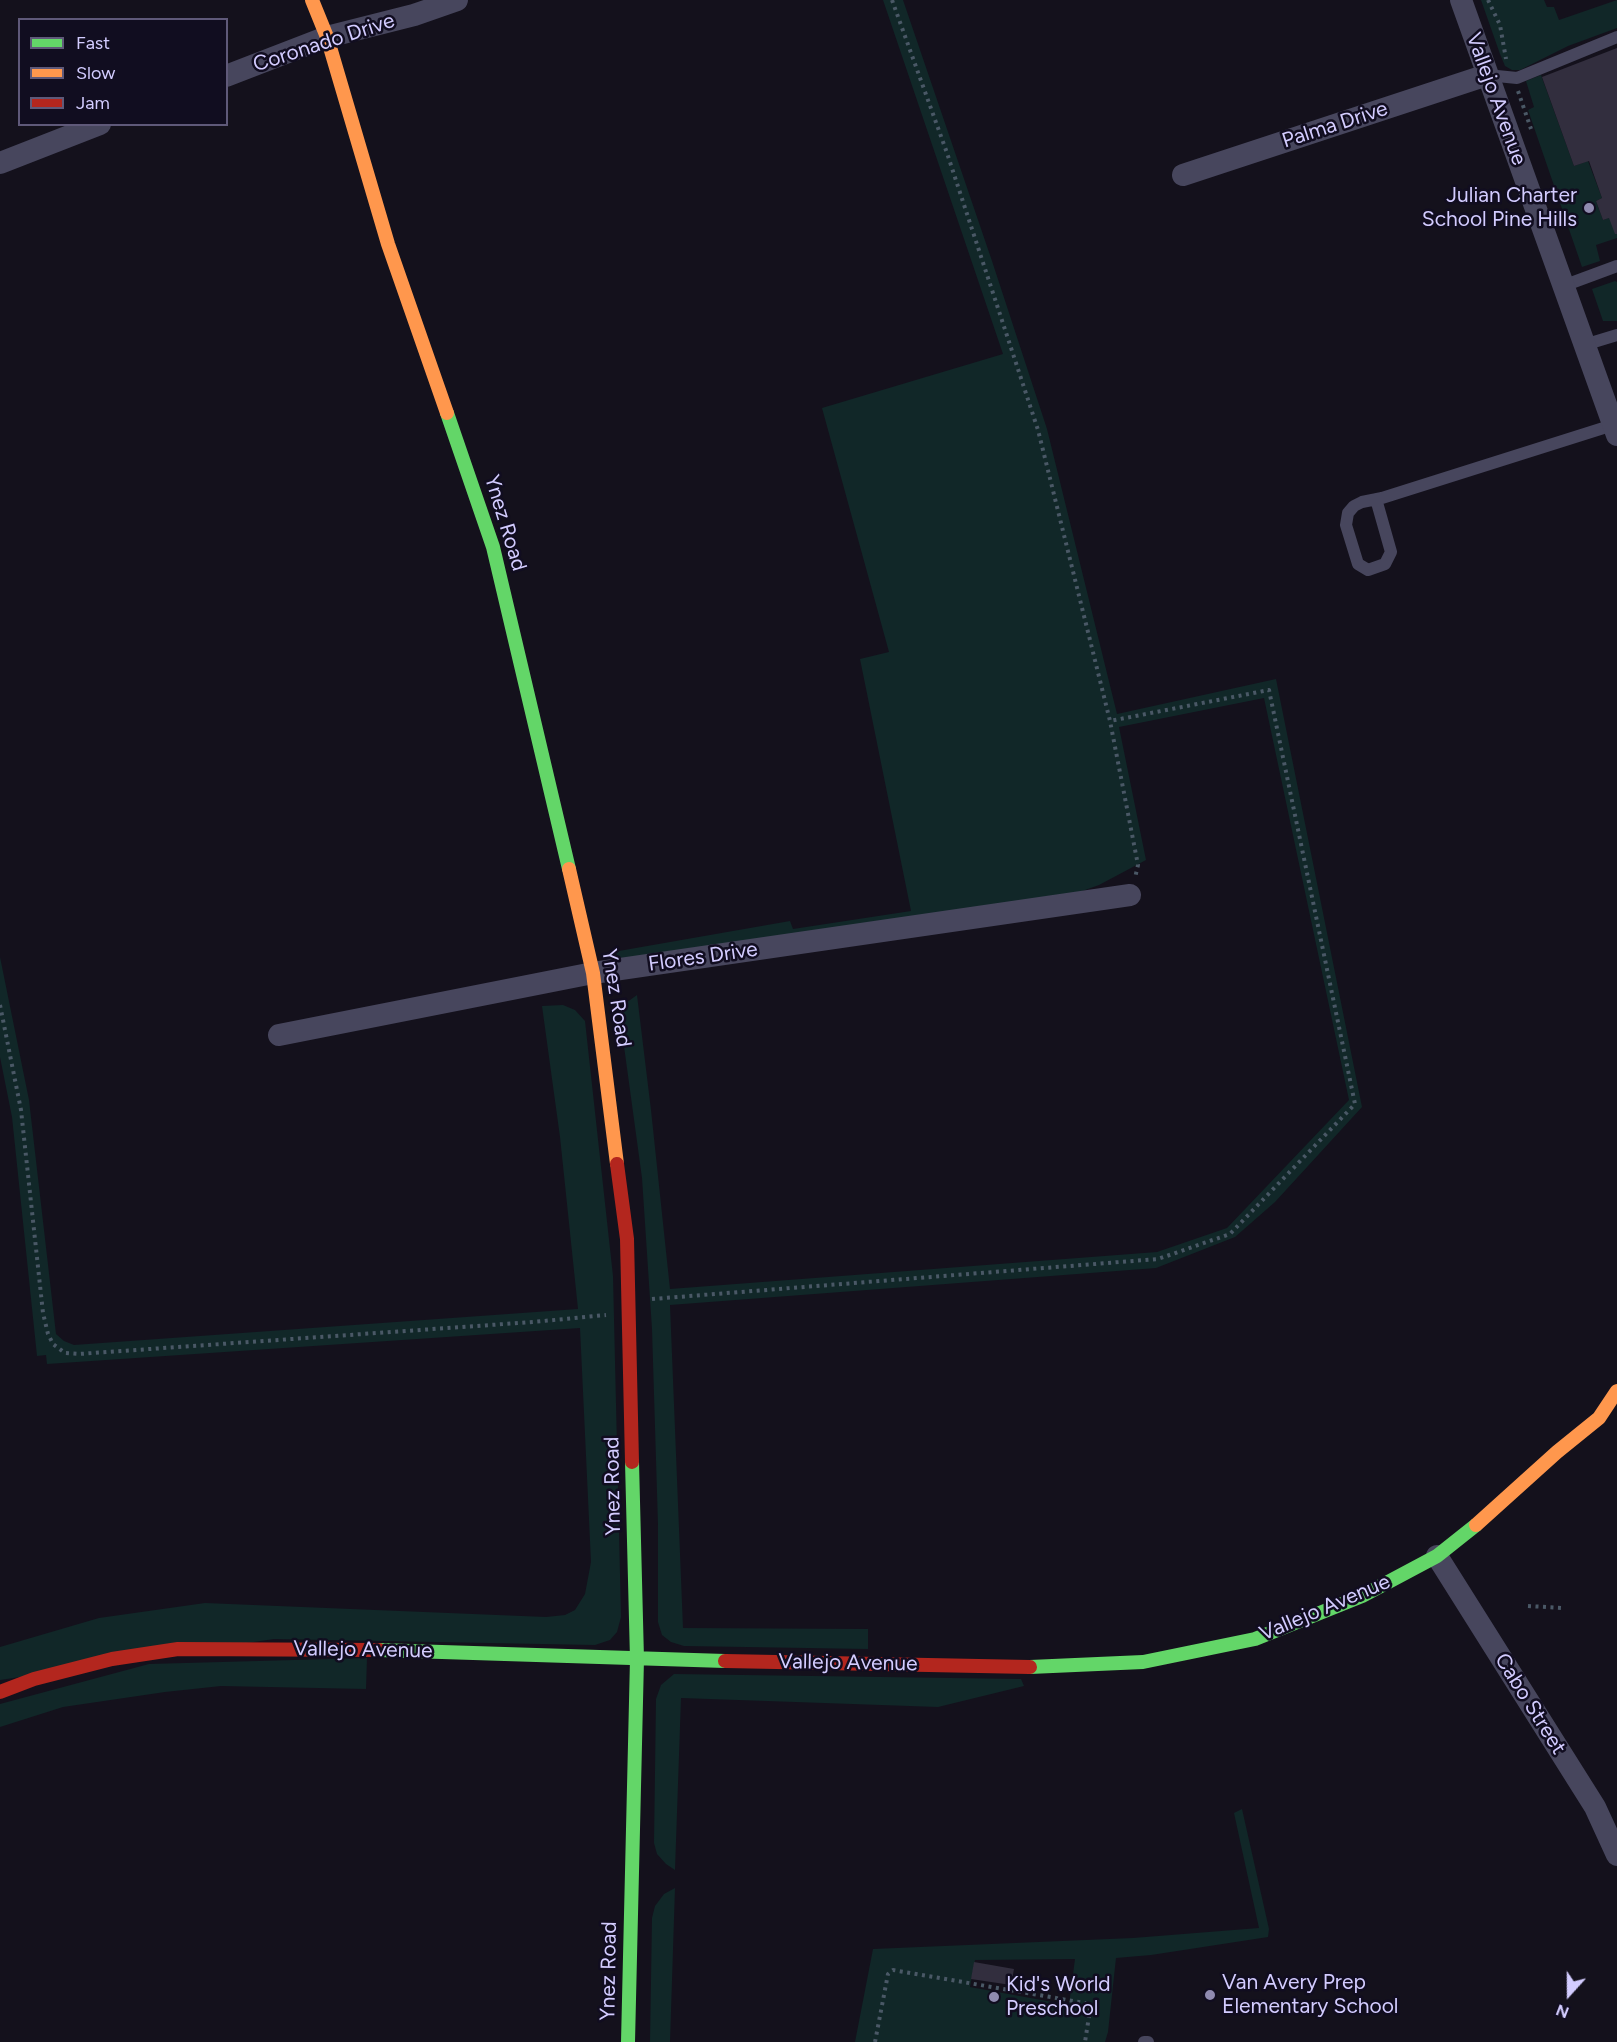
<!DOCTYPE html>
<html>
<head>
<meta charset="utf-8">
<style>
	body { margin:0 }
	#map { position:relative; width:1617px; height:2042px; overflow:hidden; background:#14111c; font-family:Figtree,sans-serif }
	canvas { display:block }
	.legend { position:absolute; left:18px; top:18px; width:210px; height:108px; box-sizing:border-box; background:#110d20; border:2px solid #5f5979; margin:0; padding:8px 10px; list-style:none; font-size:18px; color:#d3ccff }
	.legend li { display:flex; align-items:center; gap:12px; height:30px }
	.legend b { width:30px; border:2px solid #5f5979 }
	.north { position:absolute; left:1539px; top:1964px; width:60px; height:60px; -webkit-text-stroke:4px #110d20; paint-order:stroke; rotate:201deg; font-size:16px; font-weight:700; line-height:24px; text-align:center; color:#d3ccff }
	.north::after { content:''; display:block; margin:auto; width:21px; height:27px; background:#d3ccff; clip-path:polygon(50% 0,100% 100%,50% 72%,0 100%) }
</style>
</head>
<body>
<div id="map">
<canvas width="1617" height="2042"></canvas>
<ul class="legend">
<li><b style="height:8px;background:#63d668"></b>Fast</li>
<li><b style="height:8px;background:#ff974d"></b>Slow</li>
<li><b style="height:8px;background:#b3261e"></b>Jam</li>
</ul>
<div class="north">N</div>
</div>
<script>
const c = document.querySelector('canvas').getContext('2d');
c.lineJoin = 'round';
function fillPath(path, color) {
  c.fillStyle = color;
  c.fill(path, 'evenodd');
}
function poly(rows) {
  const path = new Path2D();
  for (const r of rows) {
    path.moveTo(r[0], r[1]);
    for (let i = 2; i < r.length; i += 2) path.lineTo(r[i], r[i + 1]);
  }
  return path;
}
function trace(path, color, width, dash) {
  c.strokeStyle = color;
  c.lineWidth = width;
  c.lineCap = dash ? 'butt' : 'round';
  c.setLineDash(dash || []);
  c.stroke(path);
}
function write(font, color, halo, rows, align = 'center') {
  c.font = font + ' Figtree,sans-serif';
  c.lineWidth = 5;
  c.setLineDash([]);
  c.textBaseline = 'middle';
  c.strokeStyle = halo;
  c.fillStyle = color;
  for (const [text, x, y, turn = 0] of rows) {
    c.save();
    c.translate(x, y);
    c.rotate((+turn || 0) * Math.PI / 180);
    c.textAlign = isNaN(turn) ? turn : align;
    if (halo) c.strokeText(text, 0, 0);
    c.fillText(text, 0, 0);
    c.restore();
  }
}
const green = poly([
	[883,0,903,0,992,261,1047,429,1117,714,1276,679,1362,1107,1275,1202,1235,1237,1156,1268,670,1305,683,1628,868,1629,868,1649,684,1646,671,1642,662,1635,658,1622,658,1525,652,1329,642,1178,620,1017,623,1005,637,995,651,1110,670,1289,1157,1252,1227,1228,1349,1100,1264,698,1119,727,1146,860,1099,885,1071,895,622,959,613,952,790,921,793,929,911,911,860,659,889,652,822,408,1003,354],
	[1481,0,1544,0,1547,7,1554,7,1559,20,1617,0,1617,28,1568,46,1520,70,1512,70,1505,66,1500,54],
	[1541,75,1574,166,1588,161,1602,198,1596,201,1603,220,1617,215,1617,238,1596,245,1600,261,1582,267,1528,110,1534,107,1526,81],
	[1615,281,1617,282,1617,321,1603,321,1592,289],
	[0,957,29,1100,56,1334,64,1341,74,1345,578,1309,560,1137,542,1006,563,1005,575,1010,585,1021,613,1276,621,1617,617,1632,610,1640,595,1645,274,1639,0,1680,0,1647,99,1618,205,1603,546,1617,565,1615,575,1610,585,1594,591,1562,580,1328,47,1364,46,1355,37,1356,12,1117,0,1057],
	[367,1658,366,1689,221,1686,165,1692,63,1707,0,1727,0,1704,149,1664],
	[674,1674,1021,1679,1024,1686,938,1707,681,1698,675,1870,666,1864,657,1854,654,1843,656,1699,661,1685],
	[1242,1809,1269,1929,1268,1937,1151,1955,1116,1958,1108,2032,1105,2042,855,2042,873,1949,1133,1938,1259,1928,1234,1813],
	[1075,1959,1069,2005,970,1987,975,1960],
	[675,1888,670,2042,650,2042,652,1918,655,1906,664,1894]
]);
const building = poly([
	[1617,48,1617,234,1615,234,1609,218,1603,220,1596,201,1602,198,1589,161,1574,166,1542,77],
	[974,1962,1014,1969,1011,1985,971,1979]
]);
const path = poly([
	[892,0,947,153,1038,430,1110,721,1138,865,1135,878],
	[1488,0,1500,25,1506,59],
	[1518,91,1531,129],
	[0,1005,21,1110,43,1313,48,1334,53,1344,65,1353,79,1354,533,1322,606,1315],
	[652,1299,1158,1259,1230,1234,1355,1104,1269,690,1110,721],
	[1528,1606,1563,1608],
	[875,2042,888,1974,893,1970,1085,2003,1090,2007,1090,2010,1085,2042]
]);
const lane = poly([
	[1487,75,1517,78,1617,37],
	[1563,286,1617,266],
	[1584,345,1617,335],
	[1376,499,1391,552,1385,564,1368,570,1358,564,1346,525,1348,513,1354,506,1362,502,1382,498,1613,425],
	[1144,2042,1148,2042]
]);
const street = poly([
	[1461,0,1617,435],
	[226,76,327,37,414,15,457,0],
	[0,163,100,124],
	[1183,175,1487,75],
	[279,1035,593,973,1130,895],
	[1437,1556,1595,1807,1617,1855]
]);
const fast = poly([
	[447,413,493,547,569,869],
	[379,1650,725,1661],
	[1030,1667,1143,1662,1255,1639,1362,1596,1437,1556,1476,1525],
	[628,2042,637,1659,632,1462]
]);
const slow = poly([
	[312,0,327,37,388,244,447,413],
	[569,869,593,973,617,1164],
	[1476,1525,1557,1452,1599,1418,1617,1391]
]);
const jam = poly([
	[617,1164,627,1239,632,1462],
	[725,1661,1030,1667],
	[0,1692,34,1679,112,1659,178,1649,379,1650]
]);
const markers = [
	[1589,208,6,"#908bb0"],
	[1210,1995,6,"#908bb0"],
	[994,1997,6,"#908bb0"]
];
const streetNames = [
	["Coronado Drive",324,43,-18],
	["Vallejo Avenue",1496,99,70],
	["Palma Drive",1335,125,-18],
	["Ynez Road",505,523,73],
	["Flores Drive",703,957,-8],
	["Ynez Road",616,998,81],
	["Ynez Road",613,1486,-91],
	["Vallejo Avenue",1325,1608,-23],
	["Vallejo Avenue",363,1650,1],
	["Vallejo Avenue",848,1663,1],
	["Cabo Street",1530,1704,58],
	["Ynez Road",609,1971,-89]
];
const poiNames = [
	["Julian Charter",1577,196,"right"],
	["School Pine Hills",1577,220,"right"],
	["Van Avery Prep",1222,1983],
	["Elementary School",1222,2007],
	["Kid's World",1006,1985],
	["Preschool",1006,2009]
];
fillPath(green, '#112728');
fillPath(building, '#322e3e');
trace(path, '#4a5866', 4, [3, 4.5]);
trace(lane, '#47465d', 12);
trace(street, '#47465d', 22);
trace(fast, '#63d668', 14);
trace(slow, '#ff974d', 14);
trace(jam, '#b3261e', 14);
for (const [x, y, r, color] of markers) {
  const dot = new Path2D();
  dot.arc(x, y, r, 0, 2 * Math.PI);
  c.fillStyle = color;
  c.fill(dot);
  trace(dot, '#110d20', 2);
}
write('21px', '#d3ccff', '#110d20', streetNames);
write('21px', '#d3ccff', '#110d20', poiNames, 'left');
</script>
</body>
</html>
